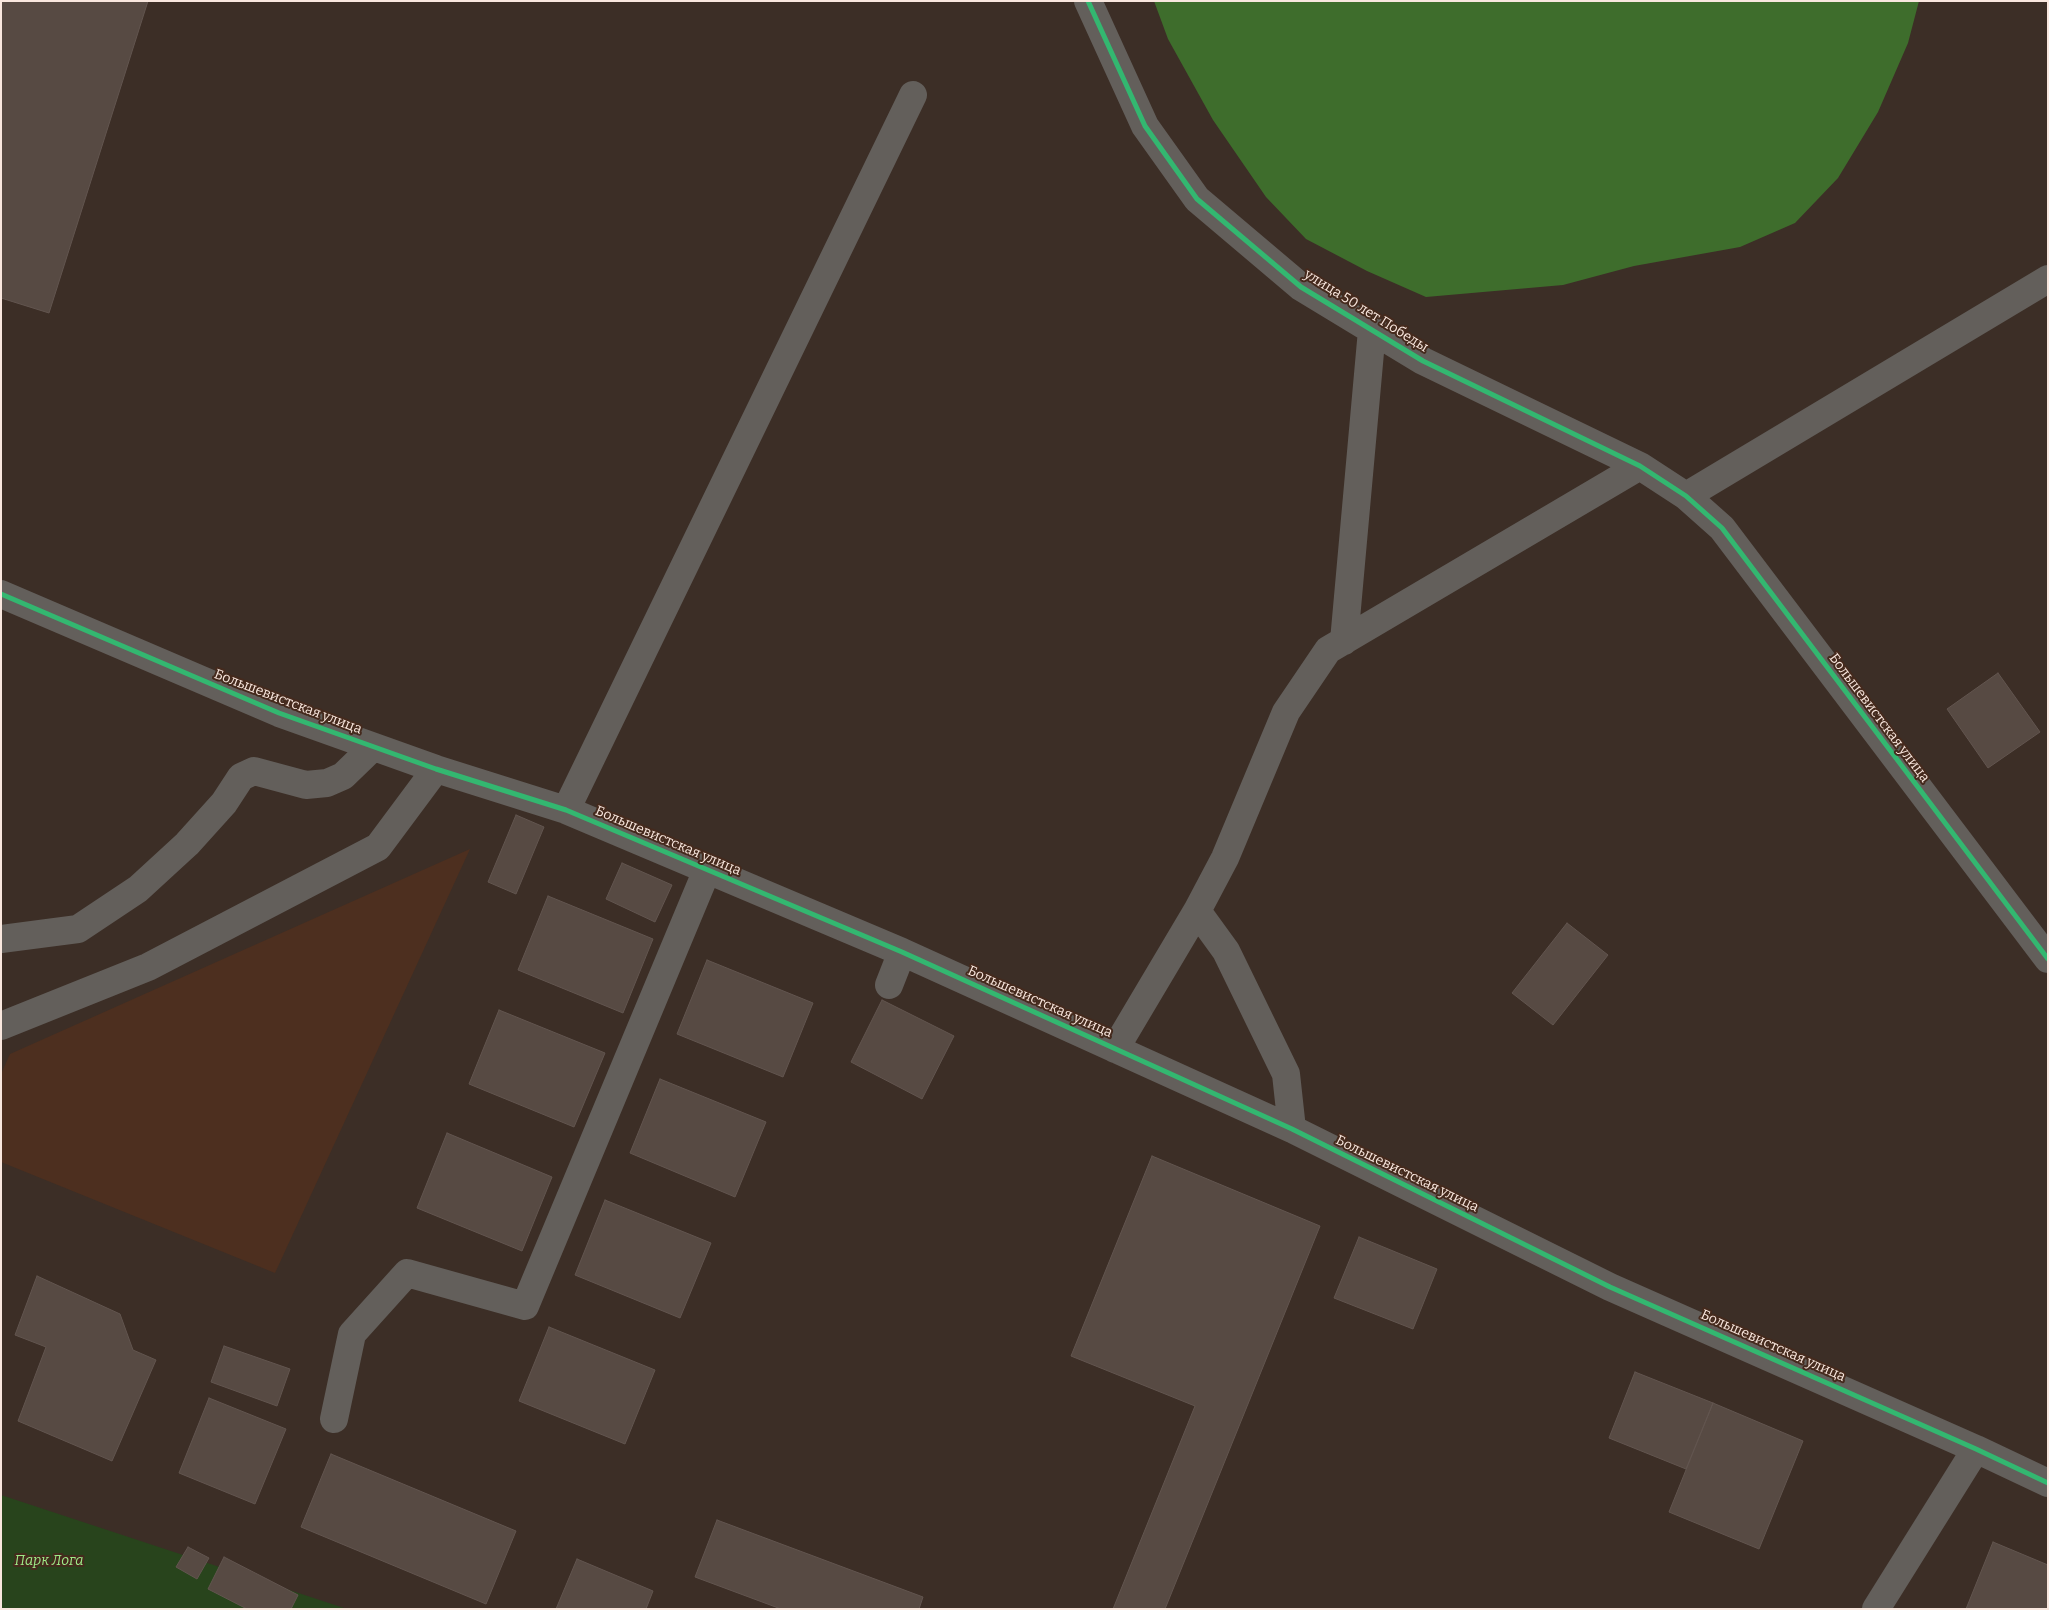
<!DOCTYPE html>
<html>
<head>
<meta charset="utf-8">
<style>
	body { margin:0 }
	#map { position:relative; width:2049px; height:1610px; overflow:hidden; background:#3c2e26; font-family:Bitter,serif }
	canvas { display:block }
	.frame { position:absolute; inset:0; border:2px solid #f9e7de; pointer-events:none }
</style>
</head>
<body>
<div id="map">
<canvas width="2049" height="1610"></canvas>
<div class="frame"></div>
</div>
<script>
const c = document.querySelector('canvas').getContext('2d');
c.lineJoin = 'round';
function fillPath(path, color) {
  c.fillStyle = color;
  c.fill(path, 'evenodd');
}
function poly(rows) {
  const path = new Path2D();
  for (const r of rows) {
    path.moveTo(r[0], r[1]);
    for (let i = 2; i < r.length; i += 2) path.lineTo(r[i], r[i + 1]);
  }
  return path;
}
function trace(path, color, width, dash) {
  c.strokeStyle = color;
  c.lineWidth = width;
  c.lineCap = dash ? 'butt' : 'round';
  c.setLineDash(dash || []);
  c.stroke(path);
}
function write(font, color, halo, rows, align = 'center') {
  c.font = font + ' Bitter,serif';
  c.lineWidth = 4;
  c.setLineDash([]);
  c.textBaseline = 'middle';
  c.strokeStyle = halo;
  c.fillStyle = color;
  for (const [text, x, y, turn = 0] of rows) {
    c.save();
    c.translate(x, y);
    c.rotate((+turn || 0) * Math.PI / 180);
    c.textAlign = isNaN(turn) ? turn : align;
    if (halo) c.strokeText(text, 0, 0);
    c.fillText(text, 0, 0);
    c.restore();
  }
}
const built = poly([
	[470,849,275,1273,1,1162,1,1074,10,1054]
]);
const green = poly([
	[1,1495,347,1609,1,1609]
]);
const forest = poly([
	[1154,1,1919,1,1908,43,1878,112,1838,178,1795,223,1740,247,1634,266,1563,285,1426,297,1367,271,1306,239,1266,197,1213,120,1168,39]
]);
const building = poly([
	[1,1,148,1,49,313,1,298,1,1],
	[1998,673,2040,732,1988,768,1947,709,1998,673],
	[516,815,544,827,516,894,488,882,516,815],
	[622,863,672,885,655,922,606,899,622,863],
	[548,896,653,939,623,1013,518,970,548,896],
	[1567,923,1608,955,1553,1025,1512,993,1567,923],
	[707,960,813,1003,783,1077,677,1034,707,960],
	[882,1000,954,1036,922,1099,851,1062,882,1000],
	[499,1010,605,1053,574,1127,469,1084,499,1010],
	[660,1079,766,1122,735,1197,630,1153,660,1079],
	[447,1133,552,1177,522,1251,417,1208,447,1133],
	[1152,1156,1320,1226,1165,1609,1113,1609,1195,1406,1071,1356,1152,1156],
	[605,1200,711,1243,680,1318,575,1275,605,1200],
	[1359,1237,1437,1269,1413,1329,1334,1298,1359,1237],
	[37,1276,120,1314,133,1350,156,1360,112,1461,18,1421,46,1347,15,1335,37,1276],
	[549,1327,655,1370,625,1444,519,1401,549,1327],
	[224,1346,290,1369,277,1406,211,1382,224,1346],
	[1635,1372,1713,1403,1686,1469,1609,1438,1635,1372],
	[209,1398,286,1429,255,1504,179,1473,209,1398],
	[1713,1403,1803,1441,1759,1549,1669,1512,1713,1403],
	[331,1454,516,1531,486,1604,301,1527,331,1454],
	[717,1520,923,1597,919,1609,781,1609,695,1577,717,1520],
	[1993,1542,2048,1565,2048,1609,1966,1609,1993,1542],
	[188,1547,209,1558,197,1579,176,1567,188,1547],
	[224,1557,298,1595,291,1609,247,1609,208,1589,224,1557],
	[577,1559,653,1591,646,1609,556,1609,577,1559]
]);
const minor = poly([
	[1088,1,1145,126,1197,199,1301,287,1423,361,1640,466,1686,496,1722,528,2048,959],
	[1686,496,2048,279],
	[1,594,279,713,436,769,566,810,902,952,1292,1129,1610,1287,1976,1449,2048,1483],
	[1344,641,1372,330],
	[566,810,913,95],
	[1197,911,1226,951,1286,1074,1292,1129],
	[1,939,78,929,138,889,187,844,224,803,241,777,254,771,306,785,327,783,343,776,373,747],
	[889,985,902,952],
	[1,1026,148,967,378,847,436,769],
	[1115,1049,1197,911,1225,858,1286,712,1328,650,1640,466],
	[334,1419,352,1334,407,1273,525,1306,707,870],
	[1876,1609,1976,1449]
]);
const cycleway = poly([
	[1088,1,1145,126,1197,199,1301,287,1423,361,1640,466,1686,496,1722,528,2048,959],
	[1,594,279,713,436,769,566,810,902,952,1292,1129,1610,1287,1976,1449,2048,1483]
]);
const streetNames = [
	["улица 50 лет Победы",1366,311,32],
	["Большевистская улица",288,702,21],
	["Большевистская улица",1879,718,53],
	["Большевистская улица",668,841,23],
	["Большевистская улица",1040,1002,24],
	["Большевистская улица",1407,1174,26],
	["Большевистская улица",1773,1346,24]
];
const parkNames = [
	["Парк Лога",49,1561]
];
fillPath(built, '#4d2f1f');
fillPath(green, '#28441c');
fillPath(forest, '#3e6d2c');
fillPath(building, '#574a43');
trace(building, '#62554f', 1);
trace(minor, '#635f5b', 28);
trace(cycleway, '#33b770', 5);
write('14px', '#f9e7de', '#452a1d', streetNames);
write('italic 14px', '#9eeb88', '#452a1d', parkNames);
</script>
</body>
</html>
